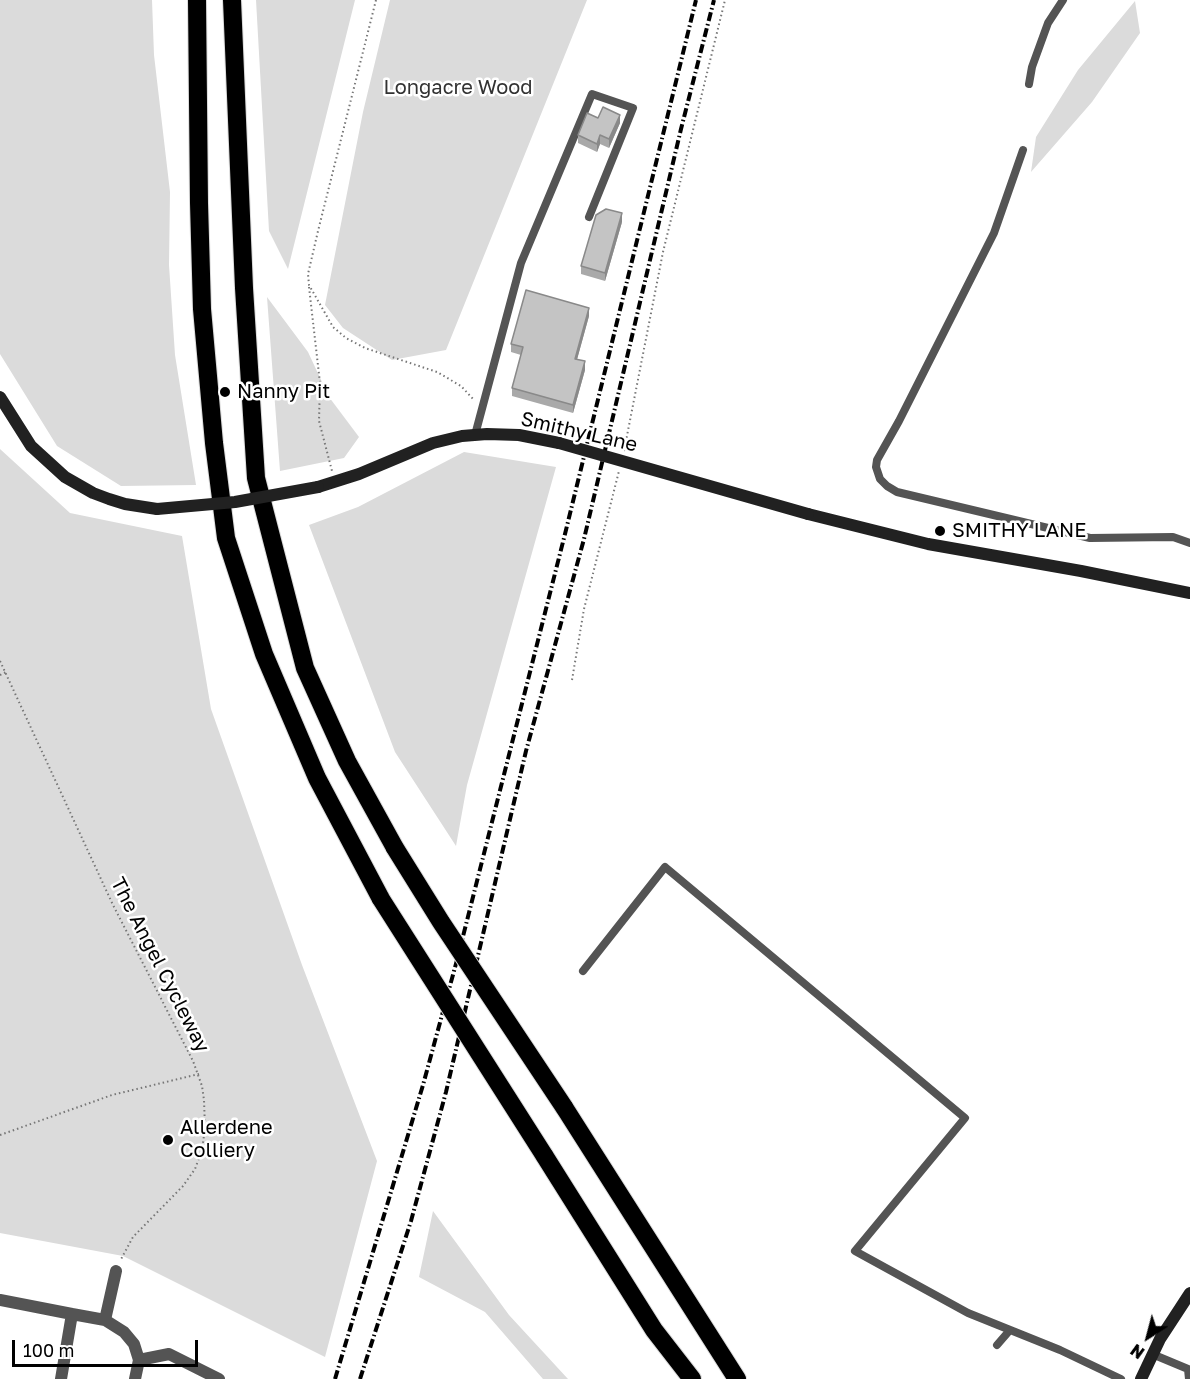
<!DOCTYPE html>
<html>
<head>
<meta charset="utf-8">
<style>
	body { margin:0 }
	#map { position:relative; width:1190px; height:1379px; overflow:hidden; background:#fff; font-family:"Golos Text",sans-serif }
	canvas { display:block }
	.north { position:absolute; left:1118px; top:1307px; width:60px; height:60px; -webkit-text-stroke:4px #fff; paint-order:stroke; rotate:216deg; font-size:16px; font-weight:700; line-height:24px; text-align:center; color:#000 }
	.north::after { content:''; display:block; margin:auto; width:21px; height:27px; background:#000; clip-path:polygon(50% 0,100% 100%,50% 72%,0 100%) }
	.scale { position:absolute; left:12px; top:1340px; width:186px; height:27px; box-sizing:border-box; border:3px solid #000; border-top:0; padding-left:8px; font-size:18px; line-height:21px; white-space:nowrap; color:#000; -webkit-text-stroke:4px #fff; paint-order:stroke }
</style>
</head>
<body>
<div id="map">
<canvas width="1190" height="1379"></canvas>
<div class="north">N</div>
<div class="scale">100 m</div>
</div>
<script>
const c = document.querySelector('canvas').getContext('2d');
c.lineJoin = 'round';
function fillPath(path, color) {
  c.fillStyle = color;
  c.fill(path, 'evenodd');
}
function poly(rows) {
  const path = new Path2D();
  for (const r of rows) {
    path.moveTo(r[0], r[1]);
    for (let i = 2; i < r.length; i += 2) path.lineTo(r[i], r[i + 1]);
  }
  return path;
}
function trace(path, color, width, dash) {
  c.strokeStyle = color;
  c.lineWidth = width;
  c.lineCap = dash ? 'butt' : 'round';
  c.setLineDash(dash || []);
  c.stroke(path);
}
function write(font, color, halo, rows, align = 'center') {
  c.font = font + ' "Golos Text",sans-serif';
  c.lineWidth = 5;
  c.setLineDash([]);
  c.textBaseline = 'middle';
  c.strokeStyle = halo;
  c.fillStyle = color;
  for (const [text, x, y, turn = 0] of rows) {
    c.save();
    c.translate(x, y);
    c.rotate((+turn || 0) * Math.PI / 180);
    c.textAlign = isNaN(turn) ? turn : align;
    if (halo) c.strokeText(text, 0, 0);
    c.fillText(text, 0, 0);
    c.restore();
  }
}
const green = poly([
	[0,0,152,0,154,55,170,192,169,265,175,355,196,485,121,486,57,446,0,354],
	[256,0,355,0,288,269,269,231],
	[390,0,587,0,446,350,392,360,343,328,325,305,363,112],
	[1135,1,1140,33,1092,102,1031,172,1036,137,1078,70],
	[267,297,308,352,329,397,359,437,344,458,280,471],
	[0,449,70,513,182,536,211,709,302,965,377,1161,325,1357,123,1256,0,1233],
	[464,452,556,467,467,785,456,846,395,752,309,525,358,507],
	[433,1211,509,1315,568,1379,543,1379,485,1312,419,1277]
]);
const path = poly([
	[376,0,318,231,308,274,309,285,333,327,346,338,365,348,437,372,461,386,474,400],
	[309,287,320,383,319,421,332,471],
	[624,451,663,252,725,0],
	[0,661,113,905,193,1061,202,1086,204,1100,205,1128,202,1150,195,1169,183,1186,133,1237,120,1261],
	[0,675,6,672],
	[572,680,584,609,619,471],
	[0,1135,112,1095,199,1074]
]);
const lane = poly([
	[1029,84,1032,67,1048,23,1063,0],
	[1023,150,994,233,899,421,877,460,876,467,880,479,887,486,897,492,1090,538,1173,537,1190,543],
	[475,435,521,263,592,94,633,108,589,217],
	[583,971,665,867,965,1118,855,1251,968,1313,1060,1350,1121,1379],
	[997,1345,1010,1330],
	[1152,1354,1188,1369,1189,1379]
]);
const street = poly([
	[0,1300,72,1314,61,1379],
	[72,1314,105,1320,124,1332,134,1344,139,1360,135,1379],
	[105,1320,116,1271],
	[139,1360,169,1354,219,1379]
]);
const secondary = poly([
	[0,397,31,446,65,477,93,493,109,499,125,504,157,509],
	[318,487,359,474,433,443,462,436,487,434,519,435,559,443],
	[808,514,928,544,1081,571,1190,593],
	[1141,1379,1160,1339,1190,1293]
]);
const highway = poly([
	[197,0,199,203,202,309,214,443,226,538,264,654,317,778,381,899],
	[232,0,244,288,256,478,305,668,347,761,395,848],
	[564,1107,737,1379],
	[544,1155,654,1330,692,1379]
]);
const rail = poly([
	[335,1379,423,1085,457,960,565,534,696,0],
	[360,1379,411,1221,446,1092,526,751,584,539,681,129,714,0]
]);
const secondaryBridge = poly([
	[559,443,808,514],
	[157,509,235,502,318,487]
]);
const highwayBridge = poly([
	[395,848,441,922,564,1107],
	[381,899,544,1155]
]);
const wall = poly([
	[598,118,620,123,609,148,600,144,597,152,578,143,578,135],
	[622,222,605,281,581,274,581,266],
	[589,316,577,359,585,370,573,413,512,396,512,388,521,355,511,352,511,344]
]);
const shadedWall = poly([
	[620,115,620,123,609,148,609,139],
	[600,135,600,144,597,152,597,144],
	[622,213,622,222,605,281,605,273],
	[589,308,589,316,575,367,575,359],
	[585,361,585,370,573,413,573,405]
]);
const building = poly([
	[603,107,620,115,609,139,600,135,597,144,578,135,587,113,598,118,603,107],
	[606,209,622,213,605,273,581,266,596,215,606,209],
	[526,290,589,308,575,359,585,361,573,405,512,388,523,347,511,344,526,290]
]);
const markers = [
	[225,392,6,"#000"],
	[940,531,6,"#000"],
	[168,1140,6,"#000"]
];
const parkNames = [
	["Longacre Wood",458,88]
];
const poiNames = [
	["Nanny Pit",237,392],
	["SMITHY LANE",952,531],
	["Allerdene",180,1128],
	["Colliery",180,1151]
];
const streetNames = [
	["Smithy Lane",579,432,13],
	["The Angel Cycleway",160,965,63]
];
fillPath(green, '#dbdbdb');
trace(highway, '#dbdbdb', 20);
trace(path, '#767676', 2, [1.5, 3]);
trace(lane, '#545454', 8);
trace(street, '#545454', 12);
trace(secondary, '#212121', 12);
trace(highway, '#000', 18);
trace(rail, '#000', 4, [9, 3, 1.5, 3]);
trace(highwayBridge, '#dbdbdb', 20, []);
trace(secondaryBridge, '#212121', 12);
trace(highwayBridge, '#000', 18);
fillPath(wall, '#a9a9a9');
fillPath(shadedWall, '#898989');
fillPath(building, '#c4c4c4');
trace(building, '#898989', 1.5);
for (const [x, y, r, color] of markers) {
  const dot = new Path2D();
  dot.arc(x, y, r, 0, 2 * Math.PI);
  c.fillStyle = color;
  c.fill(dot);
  trace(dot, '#fff', 2);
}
write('20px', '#323232', '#fff', parkNames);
write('20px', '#000', '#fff', poiNames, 'left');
write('20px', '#000', '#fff', streetNames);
</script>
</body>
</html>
